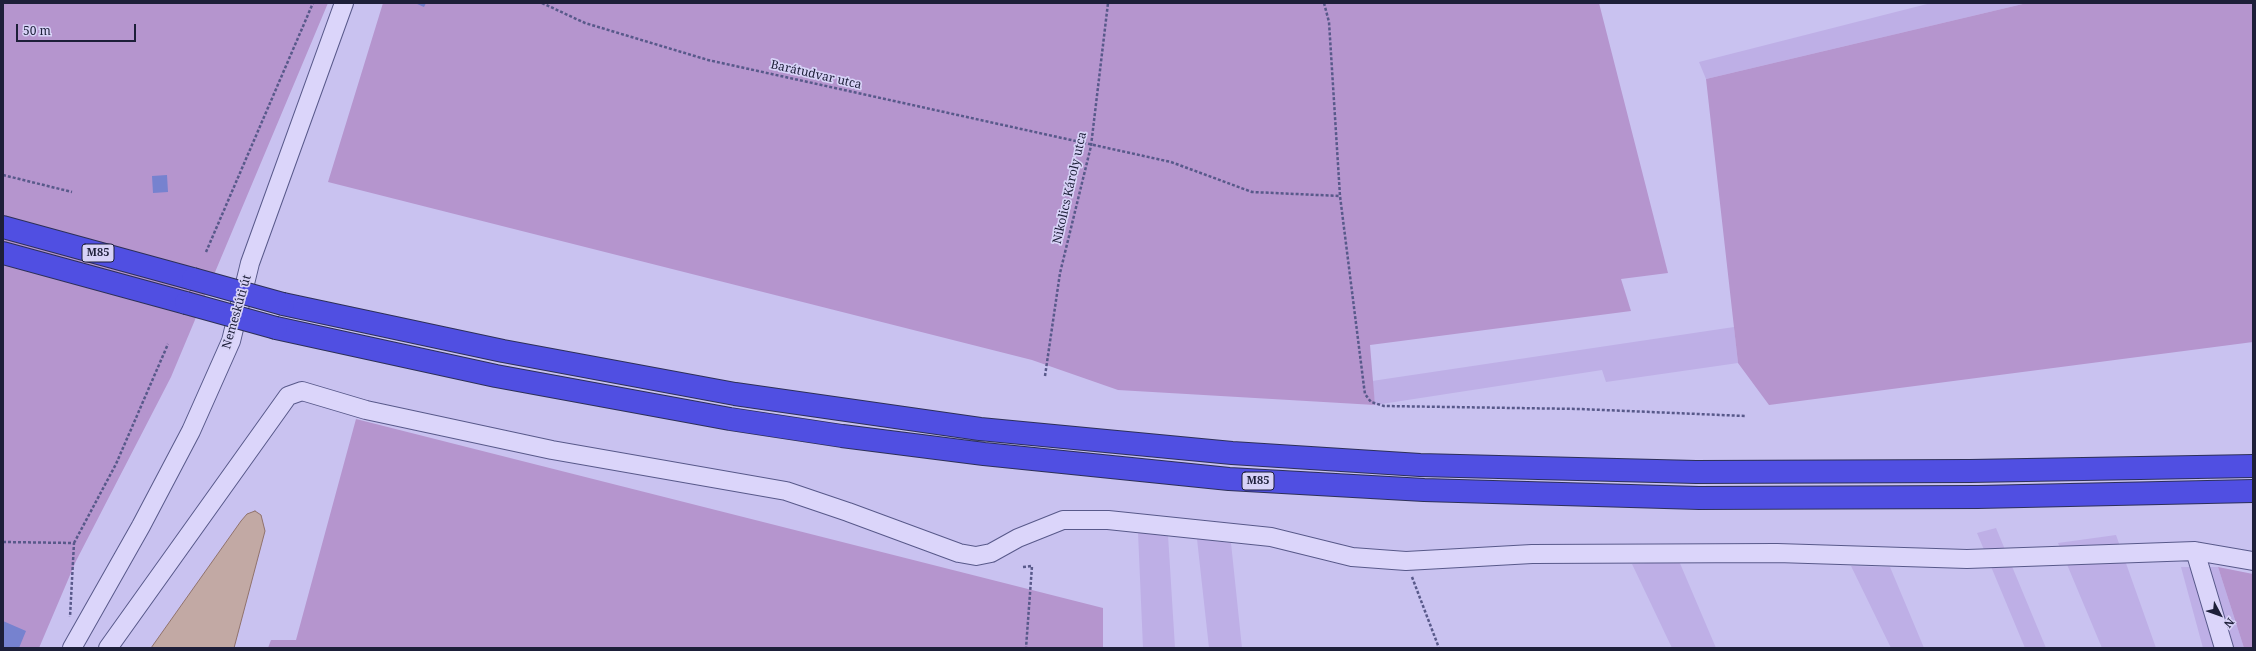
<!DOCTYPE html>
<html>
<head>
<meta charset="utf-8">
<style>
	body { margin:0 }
	#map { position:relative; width:2256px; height:651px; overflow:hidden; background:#c9c2f0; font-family:"Noto Serif",serif }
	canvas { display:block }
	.frame { position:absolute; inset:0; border:4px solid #1d1f39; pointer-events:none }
	.north { position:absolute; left:2200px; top:595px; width:40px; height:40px; -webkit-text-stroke:3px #d7d2f7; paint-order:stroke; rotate:131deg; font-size:11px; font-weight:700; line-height:16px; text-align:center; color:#1d1f39 }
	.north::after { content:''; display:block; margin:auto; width:14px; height:18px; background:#1d1f39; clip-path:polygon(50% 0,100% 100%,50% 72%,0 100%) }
	.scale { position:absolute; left:16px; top:24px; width:120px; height:18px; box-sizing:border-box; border:2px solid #1d1f39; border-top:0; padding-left:5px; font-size:12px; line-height:14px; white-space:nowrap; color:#1d1f39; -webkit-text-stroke:3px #d7d2f7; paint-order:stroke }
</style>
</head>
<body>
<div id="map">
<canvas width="2256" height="651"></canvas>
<div class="frame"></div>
<div class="north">N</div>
<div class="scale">50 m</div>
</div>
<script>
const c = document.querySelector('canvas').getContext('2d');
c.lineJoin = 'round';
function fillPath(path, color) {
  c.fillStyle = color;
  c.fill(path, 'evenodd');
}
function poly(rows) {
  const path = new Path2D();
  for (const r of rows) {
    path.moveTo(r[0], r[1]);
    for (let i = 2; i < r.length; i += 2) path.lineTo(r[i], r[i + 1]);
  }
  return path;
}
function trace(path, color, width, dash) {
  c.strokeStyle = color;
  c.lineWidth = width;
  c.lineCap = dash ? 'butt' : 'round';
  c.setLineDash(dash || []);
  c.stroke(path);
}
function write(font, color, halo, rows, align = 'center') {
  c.font = font + ' "Noto Serif",serif';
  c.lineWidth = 3.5;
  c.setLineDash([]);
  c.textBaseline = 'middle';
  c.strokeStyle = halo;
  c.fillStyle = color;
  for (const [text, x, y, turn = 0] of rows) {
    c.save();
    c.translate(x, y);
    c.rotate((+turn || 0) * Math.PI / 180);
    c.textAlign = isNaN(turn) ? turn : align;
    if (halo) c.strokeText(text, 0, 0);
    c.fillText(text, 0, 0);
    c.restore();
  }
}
const farmland = poly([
	[1931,3,2027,3,1706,79,1699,62],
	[1734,327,1738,363,1606,382,1602,370,1375,405,1372,381],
	[1996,528,2046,648,2025,648,1977,533],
	[1138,532,1168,535,1175,648,1143,648],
	[2116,535,2156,648,2102,648,2058,543],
	[1197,539,1231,543,1242,648,1209,648],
	[1679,561,1716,648,1672,648,1632,564],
	[1851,566,1890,567,1924,648,1891,648],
	[2181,567,2218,567,2244,648,2203,648]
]);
const green = poly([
	[3,3,328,3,171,377,76,561,39,648,3,648],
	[383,3,1599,3,1668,273,1621,279,1631,311,1370,345,1375,405,1118,390,1032,360,328,182],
	[2027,3,2253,3,2253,342,1769,405,1738,363,1706,79],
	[356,419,1103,608,1103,648,268,648,271,640,296,640],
	[2218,567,2253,574,2253,648,2244,648]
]);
const water = poly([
	[255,511,261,515,265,531,234,648,151,648,241,521,247,514,255,511]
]);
const building = poly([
	[415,3,426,3,424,7],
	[167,175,168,192,153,193,152,176],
	[3,621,26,631,19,648,3,648]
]);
const path = poly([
	[542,3,585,23,708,60,1171,162,1252,192,1340,196],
	[1324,3,1329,22,1340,196,1364,387,1365,394,1371,402,1384,406,1580,409,1745,416],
	[3,175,72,192],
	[206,252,313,3],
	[1045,376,1060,273,1091,146,1108,3],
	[3,542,74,543,70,617],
	[74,543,116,464,168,344],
	[1023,567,1032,566,1026,648],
	[1412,577,1439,648]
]);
const street = poly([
	[2195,551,2253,561],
	[72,648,141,526,191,431,231,341,250,263,344,3],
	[108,648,288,396,302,391,366,410,552,450,786,491,848,512,959,553,976,556,991,553,1018,538,1063,520,1108,520,1271,537,1352,557,1406,561,1532,554,1777,553,1967,559,2195,551,2224,648]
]);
const highway = poly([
	[3,227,193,279],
	[3,253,186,303],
	[283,304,503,351,735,394,980,429,1232,453,1420,465,1696,472,1970,471,2253,466],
	[276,328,496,376,730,419,842,436,984,454,1229,479,1424,490,1699,498,1978,497,2253,491]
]);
const highwayBridge = poly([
	[193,279,283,304],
	[186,303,276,328]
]);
const shields = [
	[98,253,32],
	[1258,481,32]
];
const shieldNames = [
	["M85",98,253],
	["M85",1258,481]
];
const streetNames = [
	["Barátudvar utca",816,75,13],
	["Nikolics Károly utca",1070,188,-77],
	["Nemeskúti út",237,312,-74]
];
fillPath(farmland, '#beafe6');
fillPath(green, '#b595ce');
fillPath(water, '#c2a9a4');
trace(water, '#90726b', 1);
fillPath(building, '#7682cf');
trace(street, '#58598a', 20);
trace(highway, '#2d3058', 24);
trace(path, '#58598a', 2.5, [3, 2]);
trace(street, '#dbd5fa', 18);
trace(highway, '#504fe2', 22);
trace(highwayBridge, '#2d3058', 24, []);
trace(highwayBridge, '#504fe2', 22);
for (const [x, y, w] of shields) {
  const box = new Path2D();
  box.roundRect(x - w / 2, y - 9, w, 18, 3);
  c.fillStyle = '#d7d2f7';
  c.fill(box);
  trace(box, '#1d1f39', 1);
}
write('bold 11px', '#1d1f39', null, shieldNames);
write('12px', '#1d1f39', '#d7d2f7', streetNames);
</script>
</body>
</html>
